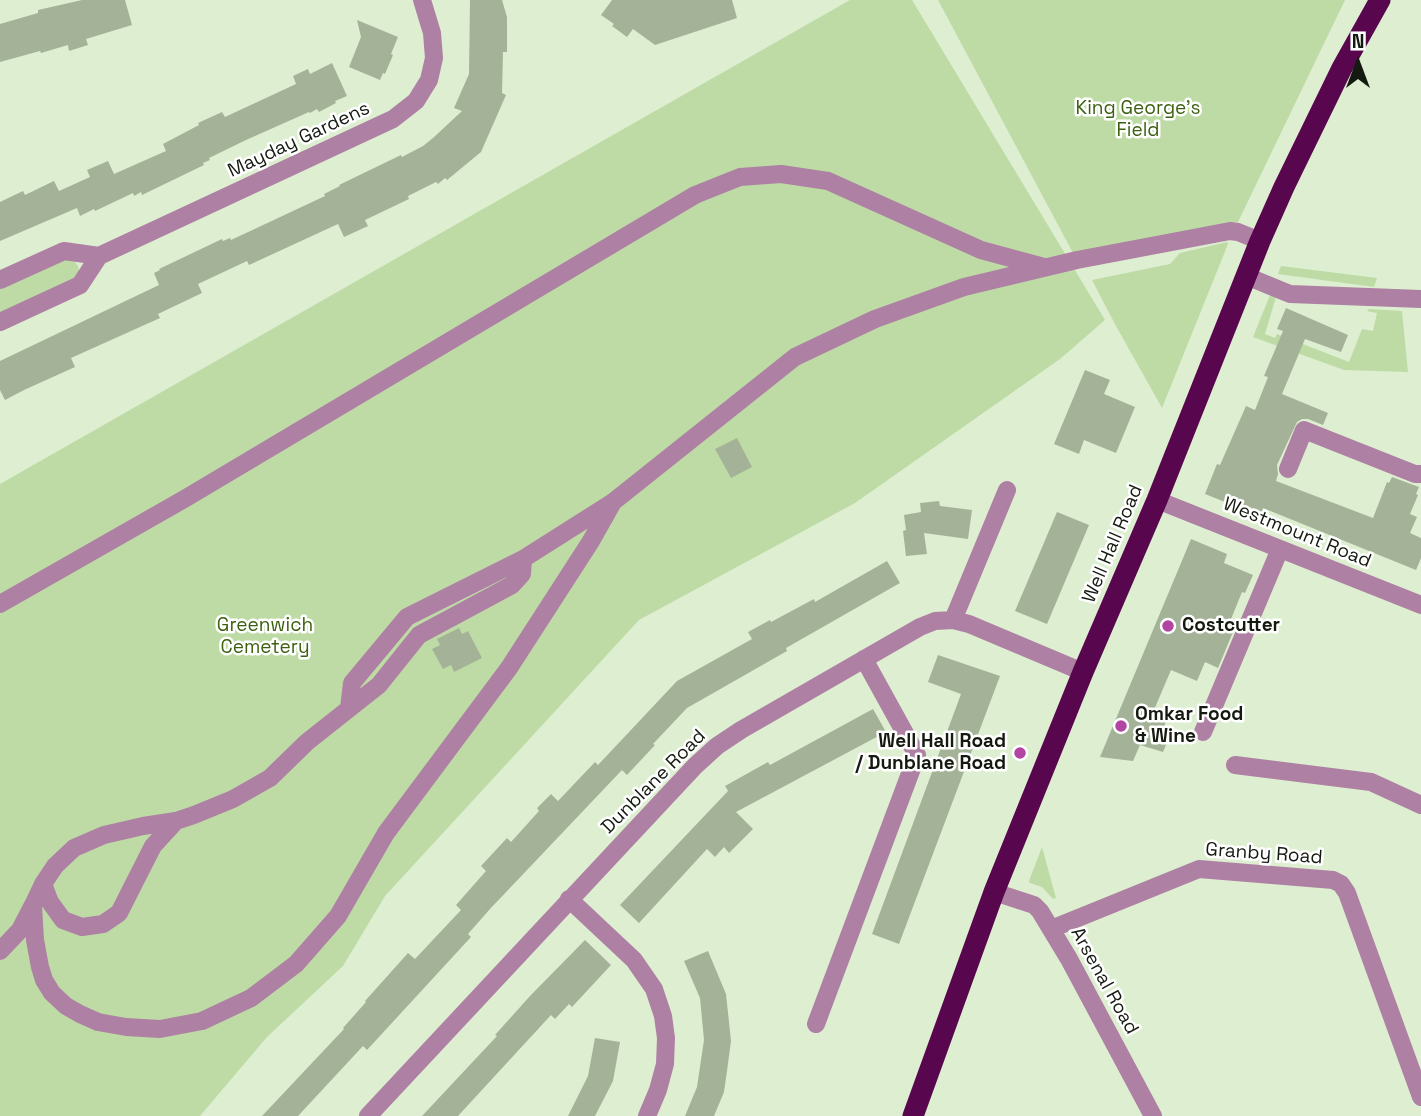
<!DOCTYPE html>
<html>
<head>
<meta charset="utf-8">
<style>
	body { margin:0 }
	#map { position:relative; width:1421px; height:1116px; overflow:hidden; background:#deeed1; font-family:"Space Grotesk",sans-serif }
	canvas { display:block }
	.north { position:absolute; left:1323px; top:28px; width:70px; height:70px; -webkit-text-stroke:5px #fff; paint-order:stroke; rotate:0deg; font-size:19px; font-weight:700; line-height:28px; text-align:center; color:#141a10 }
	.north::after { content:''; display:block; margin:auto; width:24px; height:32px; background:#141a10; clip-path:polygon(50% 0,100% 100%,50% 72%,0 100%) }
</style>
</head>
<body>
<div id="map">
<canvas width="1421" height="1116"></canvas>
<div class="north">N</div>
</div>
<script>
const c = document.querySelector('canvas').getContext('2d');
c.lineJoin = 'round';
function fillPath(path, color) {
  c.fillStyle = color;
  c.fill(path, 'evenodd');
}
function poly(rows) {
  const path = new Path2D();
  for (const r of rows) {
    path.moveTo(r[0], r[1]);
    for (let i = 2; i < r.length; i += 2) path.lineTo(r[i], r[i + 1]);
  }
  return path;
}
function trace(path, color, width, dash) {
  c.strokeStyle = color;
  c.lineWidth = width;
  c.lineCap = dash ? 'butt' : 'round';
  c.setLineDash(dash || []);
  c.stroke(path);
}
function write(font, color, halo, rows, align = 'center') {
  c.font = font + ' "Space Grotesk",sans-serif';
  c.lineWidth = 5;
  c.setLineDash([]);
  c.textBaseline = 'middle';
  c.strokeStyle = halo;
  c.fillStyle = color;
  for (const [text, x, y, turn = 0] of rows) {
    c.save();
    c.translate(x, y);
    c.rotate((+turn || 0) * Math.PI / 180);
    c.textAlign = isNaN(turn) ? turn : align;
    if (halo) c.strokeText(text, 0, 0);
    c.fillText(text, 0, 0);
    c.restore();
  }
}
const green = poly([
	[850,0,912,0,1105,320,1060,359,855,503,639,620,385,896,343,966,267,1037,200,1116,0,1116,0,484],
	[938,0,1345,0,1238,222,1073,253],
	[1227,242,1228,244,1162,408,1116,326,1092,280,1170,264,1180,253],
	[64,259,70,259,75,262,78,266,79,271,74,280,0,314,0,289],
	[1281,266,1377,278,1374,287,1278,274],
	[1270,295,1276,297,1265,334,1275,338,1277,334,1349,362,1362,329,1373,331,1377,313,1367,311,1369,309,1402,311,1408,372,1344,370,1253,337],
	[1042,847,1056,898,1053,899,1042,887,1030,883,1029,881]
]);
const building = poly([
	[82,0,125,0,132,25,86,39,88,45,69,51,68,45,41,53,40,51,0,62,0,24,38,13,38,10],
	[470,0,502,0,507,17,507,52,503,52,502,93,506,95,481,152,447,180,445,178,438,184,436,182,408,196,409,199,365,220,368,226,344,237,338,224,249,265,247,261,198,284,202,293,158,314,160,318,71,358,75,367,24,390,5,400,0,390,0,361,159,285,154,273,160,270,159,269,222,239,223,241,230,238,231,240,325,196,324,194,340,186,339,185,401,155,402,157,423,146,433,138,462,111,454,108,469,74],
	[612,0,732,0,737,18,655,45,633,29,627,37,612,26,614,24,601,15],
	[357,20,398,37,391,54,393,55,385,74,383,73,380,80,349,67,361,37],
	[332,63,347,96,335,101,336,103,319,112,317,109,310,113,309,112,246,140,209,158,210,160,203,163,204,165,142,195,141,192,134,196,133,193,95,211,94,209,80,216,77,208,0,241,0,202,23,191,25,195,54,181,59,191,90,177,87,170,108,161,114,174,166,151,163,144,199,125,198,123,222,112,225,117,296,84,293,76,308,69,310,74],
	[1286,308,1348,335,1341,352,1305,339,1282,394,1328,413,1323,425,1308,419,1302,419,1297,422,1277,465,1278,474,1276,481,1373,518,1387,482,1389,483,1392,477,1419,487,1416,494,1418,495,1410,514,1417,517,1410,533,1421,538,1421,558,1416,570,1263,508,1262,512,1237,502,1235,506,1205,494,1217,464,1220,465,1246,406,1255,410,1268,377,1264,376,1283,331,1277,329],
	[1085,370,1110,380,1104,394,1135,407,1116,453,1084,440,1079,454,1054,444],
	[737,438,752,467,731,478,715,449],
	[939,501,940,506,972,510,968,539,924,533,927,554,906,556,903,531,906,530,904,515,921,512,920,503],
	[1057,512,1089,525,1047,624,1015,611],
	[1191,539,1227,554,1224,563,1253,575,1245,593,1242,592,1227,629,1233,632,1218,668,1205,662,1197,681,1171,670,1154,710,1168,716,1162,732,1170,735,1163,752,1140,745,1133,761,1100,757],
	[887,561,900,583,786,648,787,651,687,708,653,744,655,745,627,775,622,770,490,909,468,934,471,937,367,1050,363,1046,298,1116,262,1116,344,1029,343,1028,366,1002,365,1001,408,953,415,959,461,910,456,905,486,871,481,866,507,838,511,842,539,811,537,808,551,794,558,801,595,762,598,765,677,681,752,639,748,632,770,620,771,622,814,599,815,602],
	[459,628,462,634,468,631,482,658,454,672,451,665,443,669,432,649,440,645,437,639],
	[938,655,1000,676,899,944,872,934,961,694,928,682],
	[873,709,886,732,736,812,753,829,729,853,724,847,715,857,707,849,639,923,620,905,728,791,725,786,768,762,770,765],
	[585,940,611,965,572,1007,569,1004,555,1019,551,1015,458,1116,422,1116,497,1036,495,1035,530,996],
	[708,951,726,994,731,1041,727,1071,724,1092,714,1116,685,1116,697,1087,704,1040,700,998,684,961],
	[595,1038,620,1042,613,1081,595,1116,568,1116,588,1076]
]);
const minor = poly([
	[1246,276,1290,294,1421,299],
	[0,280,64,251,99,256],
	[0,322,80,285,99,256,393,119,416,101,429,80,434,58,432,33,422,0],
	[1288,469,1304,430,1415,474,1421,474],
	[1157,500,1421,605],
	[613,502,591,541,509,668,386,833,338,916,296,964,251,998,202,1021,160,1029,126,1027,98,1022,80,1014,66,1006,52,993,44,980,40,967,35,940,33,905,43,884,55,866,74,848,104,835,143,826,176,821,194,815,233,799,270,778,307,742,379,685,419,635,512,585,522,574,523,559,613,502,795,357,875,319,964,287,1077,260,1230,231,1238,232,1260,241],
	[0,604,186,498,695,195,740,177,781,174,828,181,981,250,1044,267],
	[953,620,1007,490],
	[349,708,352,683,407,617,523,559],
	[1203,732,1280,549],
	[1235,765,1371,782,1421,805],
	[43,884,50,902,63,920,82,927,103,924,119,913,153,846,176,821],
	[994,892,1034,905,1040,911,1069,959,1153,1116],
	[569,899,634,960,654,989,663,1016,666,1038,665,1064,658,1090,647,1116],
	[1051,929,1199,869,1333,880,1341,884,1347,893,1421,1097],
	[0,951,20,930,33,905],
	[816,1024,917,755,864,659],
	[368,1116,695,766,717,746,741,730,920,627,935,621,953,620,969,624,1083,672]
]);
const highway = poly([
	[913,1116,994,892,1083,672,1157,500,1260,241,1284,187,1342,68,1380,0]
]);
const markers = [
	[1168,626,7,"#b244a2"],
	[1121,726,7,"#b244a2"],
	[1020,753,7,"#b244a2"]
];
const parkNames = [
	["King George's",1138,109],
	["Field",1138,131],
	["Greenwich",265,626],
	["Cemetery",265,648]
];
const streetNames = [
	["Mayday Gardens",299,140,-25],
	["Westmount Road",1297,533,22],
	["Well Hall Road",1113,544,-67],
	["Dunblane Road",654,782,-45],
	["Granby Road",1264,854,4],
	["Arsenal Road",1104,981,61]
];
const poiNames = [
	["Costcutter",1182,626],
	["Omkar Food",1135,715],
	["& Wine",1135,737],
	["Well Hall Road",1006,742,"right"],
	["/ Dunblane Road",1006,764,"right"]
];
fillPath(green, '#bedba6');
fillPath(building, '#a4b398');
trace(minor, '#ae80a4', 18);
trace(highway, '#58074f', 21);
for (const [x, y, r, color] of markers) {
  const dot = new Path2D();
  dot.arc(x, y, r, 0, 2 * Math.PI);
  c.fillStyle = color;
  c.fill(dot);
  trace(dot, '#fff', 2.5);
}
write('19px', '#3c5f10', '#fff', parkNames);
write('19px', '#141a10', '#fff', streetNames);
write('bold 19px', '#141a10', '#fff', poiNames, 'left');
</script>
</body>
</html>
